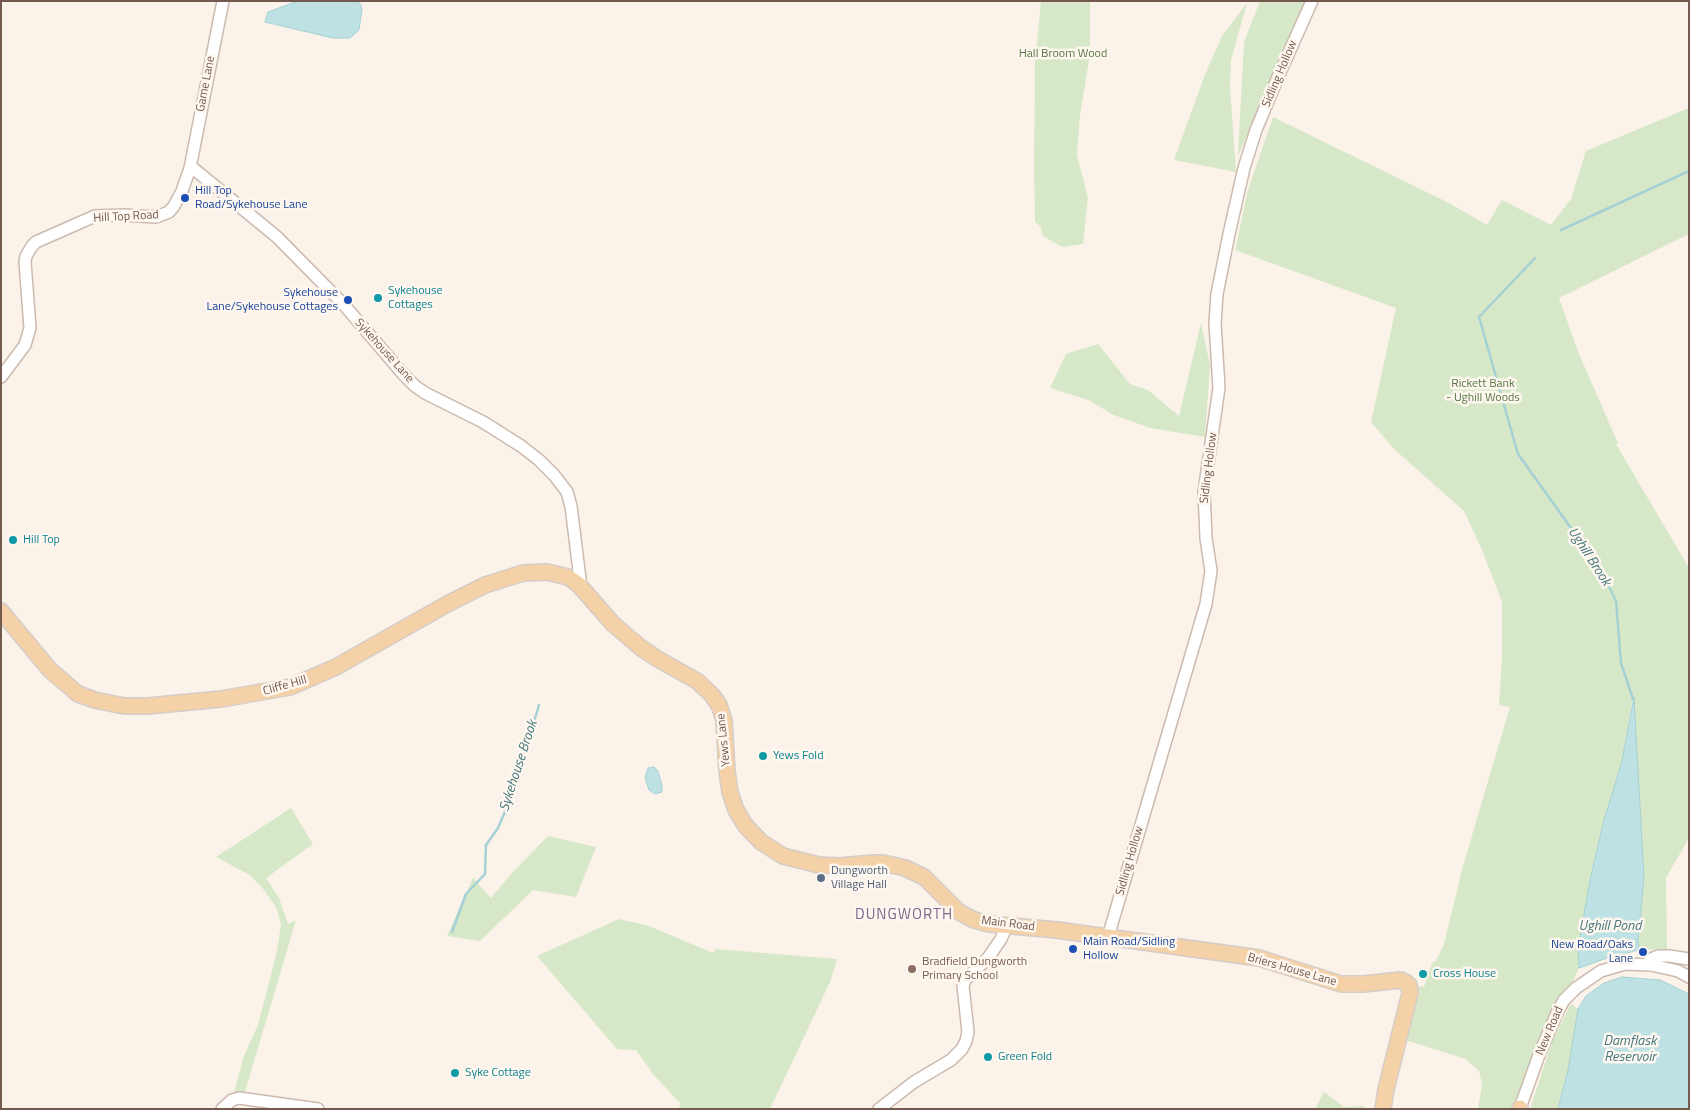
<!DOCTYPE html>
<html>
<head>
<meta charset="utf-8">
<style>
	body { margin:0 }
	#map { position:relative; width:1690px; height:1110px; overflow:hidden; background:#fbf2e9; font-family:"Titillium Web",sans-serif }
	canvas { display:block }
	.frame { position:absolute; inset:0; border:2px solid #73594e; pointer-events:none }
</style>
</head>
<body>
<div id="map">
<canvas width="1690" height="1110"></canvas>
<div class="frame"></div>
</div>
<script>
const c = document.querySelector('canvas').getContext('2d');
c.lineJoin = 'round';
function fillPath(path, color) {
  c.fillStyle = color;
  c.fill(path, 'evenodd');
}
function poly(rows) {
  const path = new Path2D();
  for (const r of rows) {
    path.moveTo(r[0], r[1]);
    for (let i = 2; i < r.length; i += 2) path.lineTo(r[i], r[i + 1]);
  }
  return path;
}
function trace(path, color, width, dash) {
  c.strokeStyle = color;
  c.lineWidth = width;
  c.lineCap = dash ? 'butt' : 'round';
  c.setLineDash(dash || []);
  c.stroke(path);
}
function write(font, color, halo, rows, align = 'center') {
  c.font = font + ' "Titillium Web",sans-serif';
  c.lineWidth = 5;
  c.setLineDash([]);
  c.textBaseline = 'middle';
  c.strokeStyle = halo;
  c.fillStyle = color;
  for (const [text, x, y, turn = 0] of rows) {
    c.save();
    c.translate(x, y);
    c.rotate((+turn || 0) * Math.PI / 180);
    c.textAlign = isNaN(turn) ? turn : align;
    if (halo) c.strokeText(text, 0, 0);
    c.fillText(text, 0, 0);
    c.restore();
  }
}
const green = poly([
	[1041,1,1090,1,1090,54,1080,115,1077,155,1088,198,1083,244,1062,247,1043,236,1040,226,1035,222,1034,167,1035,63],
	[1260,1,1306,1,1238,156,1244,42],
	[1247,3,1231,60,1230,86,1236,172,1174,160,1204,77,1222,36],
	[1689,108,1689,234,1559,298,1579,354,1618,443,1616,444,1689,568,1689,838,1666,878,1667,949,1639,950,1638,941,1644,877,1633,700,1621,765,1604,820,1590,880,1578,948,1579,968,1516,1105,1512,1109,1478,1109,1482,1084,1479,1071,1466,1059,1405,1040,1417,986,1424,987,1432,963,1436,961,1444,944,1463,866,1510,707,1499,705,1502,658,1502,602,1482,550,1464,511,1394,449,1371,422,1396,308,1235,250,1248,190,1273,117,1449,203,1487,225,1502,200,1551,225,1571,199,1586,151],
	[1201,323,1210,365,1205,437,1150,428,1114,415,1088,400,1050,388,1066,354,1098,344,1130,384,1148,390,1179,416],
	[291,808,313,844,266,878,279,898,288,924,296,920,245,1092,234,1092,244,1056,258,1025,277,951,281,924,276,907,261,886,248,874,216,857],
	[548,836,596,847,576,897,533,890,480,941,447,936,473,878,491,898,511,874],
	[619,919,649,926,713,953,716,949,837,959,830,982,770,1109,679,1109,680,1103,653,1074,636,1050,617,1049,537,956],
	[1571,1004,1578,1009,1568,1070,1558,1109,1530,1109,1553,1039],
	[1324,1092,1344,1107,1365,1106,1363,1109,1315,1109]
]);
const water = poly([
	[298,1,359,1,362,9,359,30,350,38,333,38,265,22,268,12,298,1],
	[1634,698,1644,877,1638,941,1639,950,1610,957,1579,968,1578,948,1590,880,1604,820,1621,765,1634,698],
	[654,767,658,771,662,785,662,792,655,794,649,790,645,778,648,768,654,767],
	[1622,977,1660,980,1689,994,1689,1109,1558,1109,1568,1070,1578,1009,1586,996,1604,983,1622,977]
]);
const stream = poly([
	[1561,230,1689,171],
	[1535,258,1479,317,1518,454,1601,570,1616,601,1621,663,1633,699],
	[452,932,466,894,485,874,486,845,498,828,513,793,539,705]
]);
const minor = poly([
	[190,168,194,169,277,237,345,306,403,374,415,386,425,393,483,422,521,446,539,460,554,475,567,492,571,506,580,579,579,585],
	[1,377,25,345,30,328,25,262,26,256,32,246,36,242,95,216,123,215,156,217,169,212,174,206,182,191,190,168,223,1],
	[1108,937,1206,604,1211,571,1206,538,1204,492,1219,388,1215,323,1217,294,1229,234,1244,168,1256,130,1278,77,1312,1],
	[1647,964,1651,959,1658,956,1669,956,1689,959],
	[1520,1108,1539,1055,1557,1013,1564,1000,1576,988,1601,971,1625,964,1651,965,1678,971,1689,977],
	[222,1109,232,1100,239,1098,318,1109],
	[879,1109,914,1082,951,1060,962,1049,966,1041,968,1032,963,986,965,980,988,958,1001,939,1007,925]
]);
const major = poly([
	[1,611,50,670,78,694,95,700,124,706,148,706,221,699,290,687,336,667,449,603,485,585,523,573,547,572,568,577,579,585,613,624,640,647,656,658,697,681,712,695,719,705,724,720,727,771,730,792,736,810,745,825,761,842,783,856,819,865,839,866,873,863,883,863,905,868,924,877,959,912,974,920,989,924,1057,930,1259,958,1341,984,1363,984,1401,980,1405,982,1409,985,1410,993,1386,1089,1383,1109],
	[1520,1109,1520,1108]
]);
const markers = [
	[185,198,5,"#1a4fb4"],
	[378,298,5,"#0f9aa8"],
	[348,300,5,"#1a4fb4"],
	[13,540,5,"#0f9aa8"],
	[763,756,5,"#0f9aa8"],
	[821,878,5,"#5c6f8a"],
	[1073,949,5,"#1a4fb4"],
	[1643,952,5,"#1a4fb4"],
	[912,969,5,"#8d6e63"],
	[1423,974,5,"#0f9aa8"],
	[988,1057,5,"#0f9aa8"],
	[455,1073,5,"#0f9aa8"]
];
const parkNames = [
	["Hall Broom Wood",1063,54],
	["Rickett Bank",1483,384],
	["- Ughill Woods",1483,398]
];
const streetNames = [
	["Sidling Hollow",1280,74,-67],
	["Game Lane",206,84,-79],
	["Hill Top Road",126,217,-3],
	["Sykehouse Lane",384,351,48],
	["Sidling Hollow",1209,468,-83],
	["Cliffe Hill",285,686,-16],
	["Yews Lane",724,740,-96],
	["Sidling Hollow",1130,861,-74],
	["Main Road",1008,924,7],
	["Briers House Lane",1292,970,16],
	["New Road",1550,1031,-67]
];
const transitNames = [
	["Hill Top",195,191],
	["Road/Sykehouse Lane",195,205],
	["Sykehouse",338,293,"right"],
	["Lane/Sykehouse Cottages",338,307,"right"],
	["Main Road/Sidling",1083,942],
	["Hollow",1083,956],
	["New Road/Oaks",1633,945,"right"],
	["Lane",1633,959,"right"]
];
const cultureNames = [
	["Sykehouse",388,291],
	["Cottages",388,305],
	["Hill Top",23,540],
	["Yews Fold",773,756],
	["Cross House",1433,974],
	["Green Fold",998,1057],
	["Syke Cottage",465,1073]
];
const serviceNames = [
	["Dungworth",831,871],
	["Village Hall",831,885]
];
const educationNames = [
	["Bradfield Dungworth",922,962],
	["Primary School",922,976]
];
const waterNames = [
	["Ughill Brook",1589,557,57],
	["Sykehouse Brook",519,766,-72],
	["Ughill Pond",1610,927],
	["Damflask",1630,1042],
	["Reservoir",1630,1058]
];
const quarterNames = [
	["DUNGWORTH",904,915]
];
fillPath(green, '#d7e8c8');
fillPath(water, '#bee1e3');
trace(water, '#a5d1d4', 1);
trace(stream, '#a5d1d4', 2.5);
trace(minor, '#ccbaaf', 14);
trace(major, '#d5cdca', 18);
trace(minor, '#fff', 11);
trace(major, '#f4d1a7', 15);
for (const [x, y, r, color] of markers) {
  const dot = new Path2D();
  dot.arc(x, y, r, 0, 2 * Math.PI);
  c.fillStyle = color;
  c.fill(dot);
  trace(dot, '#fef7ef', 2);
}
write('12px', '#597847', '#fef7ef', parkNames);
write('12px', '#73594e', '#fef7ef', streetNames);
write('12px', '#164399', '#fef7ef', transitNames, 'left');
write('12px', '#0d838f', '#fef7ef', cultureNames, 'left');
write('12px', '#4e5e75', '#fef7ef', serviceNames, 'left');
write('12px', '#785e54', '#fef7ef', educationNames, 'left');
write('italic 14px', '#46797e', '#fef7ef', waterNames);
c.letterSpacing = '1px';
write('15px', '#7e668f', '#fef7ef', quarterNames);
c.letterSpacing = '0px';
</script>
</body>
</html>
